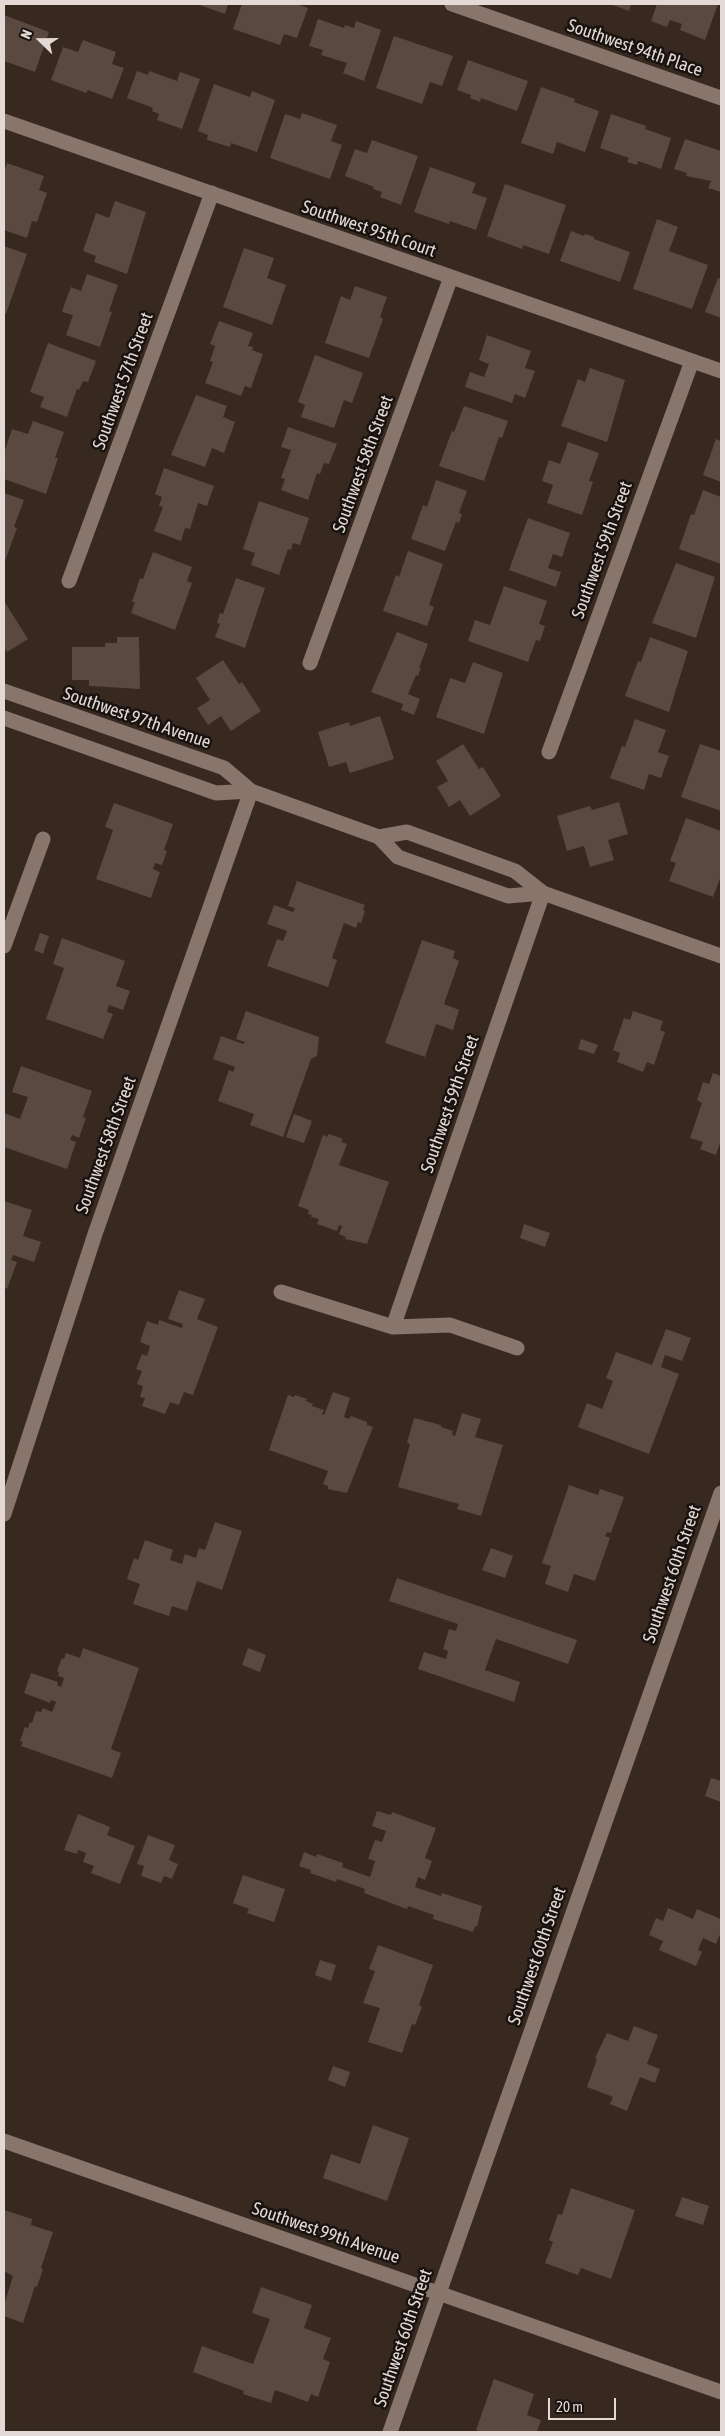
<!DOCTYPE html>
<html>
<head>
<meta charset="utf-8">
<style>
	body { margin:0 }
	#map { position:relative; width:725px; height:2436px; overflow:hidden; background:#372820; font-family:"Asap Condensed",sans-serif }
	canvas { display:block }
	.frame { position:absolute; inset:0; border:5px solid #e4d9d4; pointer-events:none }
	.north { position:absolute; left:15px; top:15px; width:50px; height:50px; -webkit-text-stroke:4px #19130f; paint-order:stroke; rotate:292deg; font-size:14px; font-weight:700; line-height:20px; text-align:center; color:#e4d9d4 }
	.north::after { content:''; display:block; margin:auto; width:18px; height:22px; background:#e4d9d4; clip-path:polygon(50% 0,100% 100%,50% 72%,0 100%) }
	.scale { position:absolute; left:548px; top:2398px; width:68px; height:22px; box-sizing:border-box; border:2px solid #e4d9d4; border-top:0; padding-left:6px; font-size:15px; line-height:18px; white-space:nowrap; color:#e4d9d4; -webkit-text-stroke:4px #19130f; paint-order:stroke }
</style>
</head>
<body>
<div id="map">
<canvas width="725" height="2436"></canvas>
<div class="frame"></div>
<div class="north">N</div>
<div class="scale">20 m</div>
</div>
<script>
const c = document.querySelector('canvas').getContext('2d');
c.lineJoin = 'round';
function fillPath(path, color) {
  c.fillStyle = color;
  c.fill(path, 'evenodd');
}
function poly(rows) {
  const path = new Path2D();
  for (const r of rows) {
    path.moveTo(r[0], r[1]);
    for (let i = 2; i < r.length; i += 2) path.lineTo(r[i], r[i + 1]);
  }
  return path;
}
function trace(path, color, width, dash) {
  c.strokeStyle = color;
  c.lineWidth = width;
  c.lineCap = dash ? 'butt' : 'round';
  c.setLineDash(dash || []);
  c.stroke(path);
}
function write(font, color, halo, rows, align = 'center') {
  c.font = font + ' "Asap Condensed",sans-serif';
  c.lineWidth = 5;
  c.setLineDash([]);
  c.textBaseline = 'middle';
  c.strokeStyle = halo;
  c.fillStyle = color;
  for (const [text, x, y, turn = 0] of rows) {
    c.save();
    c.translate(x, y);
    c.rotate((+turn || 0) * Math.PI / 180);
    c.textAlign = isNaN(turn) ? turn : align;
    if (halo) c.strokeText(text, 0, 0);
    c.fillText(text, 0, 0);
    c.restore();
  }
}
const building = poly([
	[197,4,228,4,225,14],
	[242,4,296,4,308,8,297,38,284,34,280,45,233,29],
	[610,4,631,4,629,11],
	[657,4,718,4,705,40,680,30,682,24,670,20,667,27,651,21],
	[4,15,49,32,35,72,4,61],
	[318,19,344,28,345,25,354,28,356,21,381,30,364,81,343,73,347,63,321,55,323,50,309,46],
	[394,36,453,56,442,86,430,82,422,104,376,88],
	[83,40,116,52,112,64,124,68,112,99,88,90,86,93,51,80,63,47,78,52],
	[468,60,528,81,517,111,481,98,480,102,470,98,471,95,457,90],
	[137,71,148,75,149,71,177,81,180,72,200,79,182,129,157,120,159,114,152,111,153,108,127,98],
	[214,84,250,97,252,91,275,100,257,152,231,143,230,147,207,140,208,135,198,131],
	[541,87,575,99,574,102,599,111,585,152,557,142,553,154,521,143],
	[302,113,337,125,331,141,342,145,330,179,270,158,285,114,300,119],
	[611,114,646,126,645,129,671,138,661,169,638,161,637,165,627,162,629,158,600,148],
	[685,139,721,151,721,192,708,188,711,181,686,176,687,173,674,169],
	[372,140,418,156,401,205,380,197,382,192,373,189,374,187,345,176,355,149,367,153],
	[7,163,44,176,39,190,47,193,37,222,32,221,27,238,4,230,4,172],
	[430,167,476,183,472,193,487,198,476,230,450,221,449,224,414,212],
	[505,184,566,205,549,254,523,245,522,249,487,236],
	[115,201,146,212,127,274,94,262,96,256,83,251,96,213,109,218],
	[657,219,678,227,669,251,708,265,692,309,633,289],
	[571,231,584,236,585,234,594,237,594,239,630,252,620,282,560,261],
	[4,246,27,254,6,314,4,313],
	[244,248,274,258,267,278,286,285,272,325,223,307],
	[87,274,118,285,109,311,112,312,100,347,66,335,73,315,62,312,66,300,71,287,81,291],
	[718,278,721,279,721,318,705,312],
	[355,286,387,297,380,317,383,319,369,358,325,343,341,296,350,300],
	[219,321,253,333,248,346,253,347,252,350,263,354,251,388,245,386,241,396,205,383,213,362,210,361,215,346,210,344],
	[487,335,531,351,525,368,535,371,525,398,515,394,512,403,465,387,470,372,484,377,489,364,479,360],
	[48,343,96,361,88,382,83,381,79,390,77,389,67,417,40,407,44,397,30,392],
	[315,355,363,373,352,403,344,400,334,428,301,417,305,405,298,402],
	[590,368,625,380,607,442,561,426,578,379,585,382],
	[196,395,227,406,223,417,235,422,224,453,212,448,205,467,171,455],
	[464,406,508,421,502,438,499,437,484,481,439,466,452,431,454,432],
	[33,421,64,432,55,458,58,458,46,494,4,479,4,453,12,429,28,434],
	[288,427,337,444,329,464,324,463,320,474,317,473,308,500,281,490,285,479,281,478,291,450,281,447],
	[721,437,721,482,703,475,716,439,720,441],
	[568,442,599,453,589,481,593,482,582,515,547,503,553,485,542,481,549,460,560,464],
	[164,468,214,486,207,506,198,503,190,529,185,528,181,541,154,531,163,507,159,506,162,497,155,494],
	[436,480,467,491,459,513,462,514,459,523,456,522,445,551,411,539,423,505,427,507],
	[703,490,721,497,721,564,679,549,691,514,694,515],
	[4,493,24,500,14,527,17,528,5,561],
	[259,501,309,518,300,545,293,543,291,550,288,549,279,575,251,565,255,553,243,549],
	[528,518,570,533,562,557,553,554,548,568,561,572,556,587,509,570],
	[408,551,443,564,429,605,434,607,427,626,383,611,396,575,399,577],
	[153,552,192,567,187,581,192,583,175,630,131,613,135,602,132,602,140,578,143,579],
	[676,563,715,577,696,638,652,623],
	[236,578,265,588,245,648,215,637,220,624,217,623,220,613,223,614],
	[504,586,547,601,539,624,545,626,540,641,536,640,528,662,468,641,475,620,490,625],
	[4,601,28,639,7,652,4,647],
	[397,632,428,644,419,668,421,668,418,676,416,675,408,694,420,699,414,715,401,710,403,704,371,692],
	[117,637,139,637,140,689,89,686,89,680,72,680,72,647,105,647,105,643,117,643],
	[650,637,688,651,669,712,625,696,638,661,641,662],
	[223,660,239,684,242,682,261,711,231,731,221,716,208,725,197,708,210,700,196,678],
	[473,662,503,673,484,734,436,717,450,678,465,683],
	[380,716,394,759,350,773,346,762,329,767,318,732,349,722,350,726],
	[635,719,666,730,658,752,669,756,661,778,649,774,644,790,610,778,622,746,625,747],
	[463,744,479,769,483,767,501,796,470,816,460,800,449,807,437,787,448,781,436,761],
	[700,744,721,751,721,811,681,797],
	[619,802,628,834,608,840,614,860,590,867,584,846,567,851,557,816,590,806,592,810],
	[114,803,173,824,164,850,167,851,162,865,155,863,153,869,160,872,151,898,96,879,113,830,105,827],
	[686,818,721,831,721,876,713,897,669,881,676,863,670,861],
	[297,881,365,905,363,910,365,911,361,923,358,922,356,928,344,923,332,958,337,960,328,987,267,966,277,939,283,941,287,931,267,924,274,905,293,912,295,908,288,906],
	[40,933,49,936,43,954,34,950],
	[62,938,125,961,116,986,130,991,123,1010,109,1005,107,1012,113,1014,103,1039,46,1019,64,968,53,964],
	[422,940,455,951,453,958,459,961,444,1004,459,1010,453,1030,436,1024,425,1057,385,1043],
	[246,1011,319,1037,317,1056,311,1059,283,1137,250,1125,254,1114,218,1101,229,1070,233,1072,235,1067,213,1059,221,1036,243,1044,245,1042,236,1039],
	[633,1011,663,1021,660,1030,665,1032,654,1065,647,1062,643,1072,617,1062,620,1053,613,1050,624,1018,630,1020],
	[581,1039,598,1045,594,1054,578,1049],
	[21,1066,92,1091,83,1117,86,1118,79,1138,72,1135,70,1140,76,1142,67,1169,4,1147,4,1113,20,1119,28,1097,12,1092],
	[713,1073,721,1076,721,1140,716,1155,700,1149,703,1142,690,1138,702,1103,697,1100,703,1082,709,1084],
	[294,1114,312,1121,304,1143,286,1137],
	[329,1134,343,1139,341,1142,347,1144,339,1165,389,1182,367,1244,345,1239,346,1237,339,1234,342,1226,339,1225,337,1231,317,1224,319,1219,311,1217,312,1215,308,1214,309,1210,298,1206,323,1135,327,1137],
	[4,1201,32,1210,23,1236,41,1242,34,1262,13,1255,11,1260,17,1262,7,1289,4,1287],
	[524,1224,550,1233,545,1247,520,1238],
	[179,1290,205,1299,197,1319,218,1327,193,1395,184,1392,179,1405,170,1402,165,1414,142,1406,145,1398,140,1397,143,1386,137,1384,142,1371,136,1369,142,1354,147,1356,150,1346,140,1342,147,1321,158,1325,159,1320,182,1328,183,1324,168,1319],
	[666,1329,691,1338,682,1361,665,1355,661,1367,679,1374,649,1454,578,1427,587,1403,602,1409,613,1381,606,1378,616,1352,652,1365],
	[333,1392,350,1398,344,1417,349,1419,351,1416,367,1422,367,1425,373,1427,347,1493,328,1489,328,1486,323,1484,328,1471,269,1450,288,1395,294,1397,295,1395,307,1399,306,1401,313,1404,312,1406,324,1410,322,1414,324,1415],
	[462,1413,481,1419,475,1437,503,1445,481,1516,457,1509,459,1504,398,1487,410,1444,407,1443,414,1418,441,1425,441,1427,453,1431,452,1435,455,1436],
	[569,1485,598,1495,600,1489,624,1497,611,1533,607,1532,605,1536,610,1538,595,1581,574,1574,568,1592,545,1584,551,1566,542,1563],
	[215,1522,242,1531,222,1590,197,1581,187,1611,172,1606,169,1616,133,1604,140,1584,127,1579,134,1558,138,1560,145,1540,173,1550,170,1560,182,1564,185,1554,196,1558,199,1548,205,1550],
	[491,1548,513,1556,505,1578,482,1570],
	[397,1578,577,1640,568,1664,496,1639,485,1670,520,1682,514,1702,418,1669,424,1652,446,1659,448,1651,443,1649,449,1629,456,1631,458,1624,389,1601],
	[83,1648,139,1668,111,1749,121,1753,112,1778,21,1746,23,1742,20,1741,25,1727,28,1728,30,1722,32,1723,36,1711,41,1712,43,1708,52,1712,56,1702,51,1700,50,1703,24,1693,31,1673,58,1682,57,1685,61,1687,64,1678,58,1676,59,1672,57,1671,62,1658,64,1659,66,1653,80,1658],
	[248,1648,266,1655,260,1672,242,1665],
	[711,1778,721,1781,721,1802,705,1796],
	[377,1811,391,1815,392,1812,436,1828,425,1858,432,1861,425,1880,418,1877,415,1887,441,1896,442,1893,482,1906,477,1927,475,1926,473,1932,433,1919,434,1915,408,1906,407,1909,364,1893,365,1889,337,1879,336,1882,310,1873,311,1870,299,1866,304,1852,316,1857,317,1854,343,1863,342,1867,370,1877,375,1861,368,1859,375,1840,382,1842,386,1831,372,1826],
	[78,1814,110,1827,107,1835,135,1846,120,1884,91,1873,94,1866,83,1862,86,1853,78,1850,77,1854,64,1850],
	[148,1835,175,1845,169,1860,178,1864,172,1879,164,1876,161,1883,141,1876,144,1866,137,1864],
	[243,1875,285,1889,274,1922,247,1913,249,1909,233,1903],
	[668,1908,693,1919,697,1909,721,1919,721,1932,716,1944,703,1938,698,1950,702,1952,696,1966,659,1950,663,1941,649,1935,656,1918,663,1921],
	[378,1945,433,1965,419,2005,422,2007,415,2025,412,2024,402,2053,368,2042,380,2008,363,2003,375,1971,369,1969],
	[320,1960,336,1965,331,1981,315,1975],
	[634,2026,658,2035,647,2064,660,2069,655,2083,640,2077,627,2111,610,2104,613,2097,587,2087,597,2059,595,2058,607,2033,628,2041],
	[333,2066,350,2072,345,2087,328,2080],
	[373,2125,409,2138,387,2201,323,2178,331,2154,360,2164],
	[571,2188,635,2210,611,2279,581,2268,578,2275,545,2263,553,2242,549,2240,558,2214,562,2215],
	[682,2197,709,2206,703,2225,675,2216],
	[4,2210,32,2219,31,2225,53,2232,41,2268,43,2269,37,2287,35,2286,23,2323,4,2316,4,2305,13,2276,4,2271],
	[261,2287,312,2305,304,2328,331,2338,323,2359,330,2362,318,2397,311,2394,308,2402,275,2390,271,2403,243,2394,244,2391,193,2372,202,2346,253,2364,270,2319,252,2313],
	[494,2379,534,2394,527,2415,541,2420,537,2432,482,2432,476,2430]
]);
const street = poly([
	[452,4,721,98],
	[4,121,721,371],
	[69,581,212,193],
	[310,663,451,277],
	[549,752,692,361],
	[4,946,43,839],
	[281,1292,393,1327,450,1325,517,1348],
	[393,1327,543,893],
	[4,1514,95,1234,251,791],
	[4,2141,721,2392],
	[390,2432,721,1493]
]);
const secondary = poly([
	[4,691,224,768,251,791,379,837,398,857,508,896,543,893],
	[4,718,216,793,251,791],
	[379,837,407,832,515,871,543,893,721,956]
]);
const streetNames = [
	["Southwest 94th Place",635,48,19],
	["Southwest 95th Court",369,229,19],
	["Southwest 57th Street",123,381,-70],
	["Southwest 58th Street",363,464,-70],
	["Southwest 59th Street",602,550,-70],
	["Southwest 97th Avenue",137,718,19],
	["Southwest 59th Street",450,1104,-71],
	["Southwest 58th Street",106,1145,-70],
	["Southwest 60th Street",672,1574,-71],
	["Southwest 60th Street",537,1956,-71],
	["Southwest 99th Avenue",326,2233,19],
	["Southwest 60th Street",403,2338,-71]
];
fillPath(building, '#594940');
trace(street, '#88766c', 15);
trace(secondary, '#88766c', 15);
write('18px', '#e4d9d4', '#19130f', streetNames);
</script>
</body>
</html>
